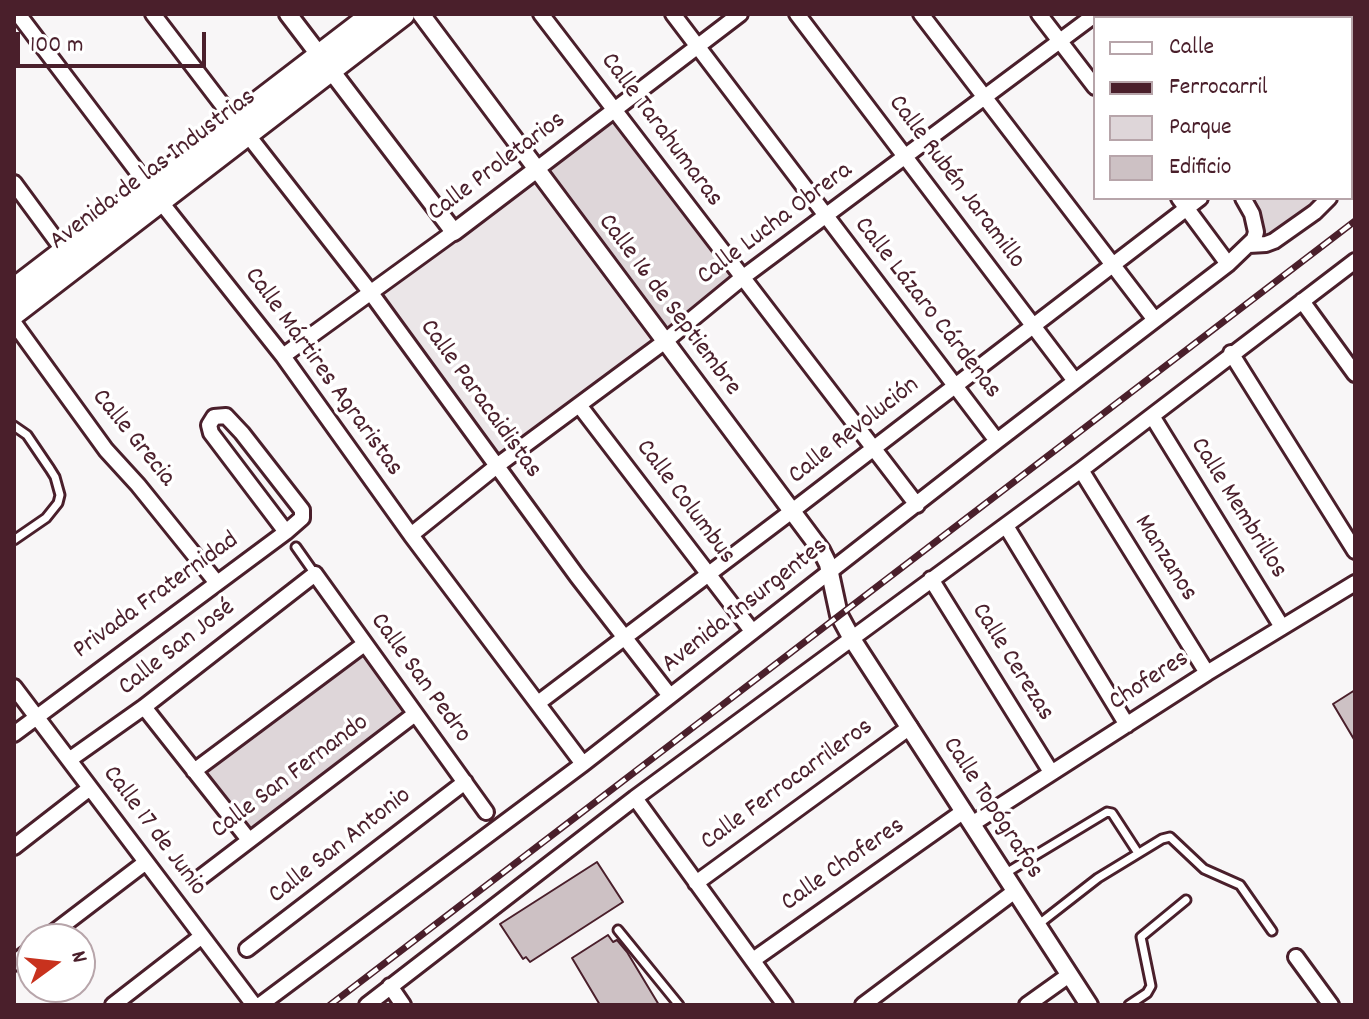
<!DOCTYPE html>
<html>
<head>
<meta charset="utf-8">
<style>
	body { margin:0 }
	#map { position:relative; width:1369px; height:1019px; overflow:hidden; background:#f8f6f7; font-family:Dekko,sans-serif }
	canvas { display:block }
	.frame { position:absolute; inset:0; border:16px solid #4a1f2b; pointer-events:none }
	.legend { position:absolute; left:1093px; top:16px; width:260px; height:184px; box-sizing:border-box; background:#fff; border:2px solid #b7a5aa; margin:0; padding:10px 14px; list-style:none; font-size:24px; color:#4a1f2b }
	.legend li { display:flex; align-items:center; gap:16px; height:40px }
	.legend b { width:40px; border:2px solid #b7a5aa }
	.north { position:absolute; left:16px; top:923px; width:80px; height:80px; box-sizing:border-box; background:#fff; border:2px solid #b7a5aa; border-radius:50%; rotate:75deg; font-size:22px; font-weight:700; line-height:32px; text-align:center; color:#4a1f2b }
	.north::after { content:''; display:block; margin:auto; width:28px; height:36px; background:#c8321e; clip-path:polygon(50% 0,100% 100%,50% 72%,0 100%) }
	.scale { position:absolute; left:16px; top:32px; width:190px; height:36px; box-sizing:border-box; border:4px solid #4a1f2b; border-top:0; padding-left:10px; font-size:24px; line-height:28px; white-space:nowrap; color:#4a1f2b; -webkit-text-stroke:6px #fff; paint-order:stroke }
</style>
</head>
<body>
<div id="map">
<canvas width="1369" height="1019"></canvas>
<div class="frame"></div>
<ul class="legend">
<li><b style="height:10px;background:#fff"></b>Calle</li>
<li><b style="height:10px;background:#4a1f2b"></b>Ferrocarril</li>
<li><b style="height:22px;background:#ded6d9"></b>Parque</li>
<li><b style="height:22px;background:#cdc1c4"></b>Edificio</li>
</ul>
<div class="north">N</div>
<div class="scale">100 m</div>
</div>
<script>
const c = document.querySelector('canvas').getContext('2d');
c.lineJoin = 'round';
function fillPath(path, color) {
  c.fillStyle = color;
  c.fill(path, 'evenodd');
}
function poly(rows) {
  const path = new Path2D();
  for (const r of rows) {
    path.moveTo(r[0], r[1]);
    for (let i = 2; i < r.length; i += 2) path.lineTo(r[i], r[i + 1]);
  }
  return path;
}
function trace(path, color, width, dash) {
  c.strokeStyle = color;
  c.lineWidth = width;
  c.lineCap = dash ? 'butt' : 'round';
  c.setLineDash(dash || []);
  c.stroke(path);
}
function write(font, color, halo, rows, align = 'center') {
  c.font = font + ' Dekko,sans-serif';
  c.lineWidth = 7;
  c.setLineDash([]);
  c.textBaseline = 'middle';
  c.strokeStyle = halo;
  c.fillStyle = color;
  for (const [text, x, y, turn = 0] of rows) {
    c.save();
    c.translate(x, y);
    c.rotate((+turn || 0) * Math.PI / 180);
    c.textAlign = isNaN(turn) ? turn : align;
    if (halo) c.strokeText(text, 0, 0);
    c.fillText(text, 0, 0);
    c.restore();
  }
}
const built = poly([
	[537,169,664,342,498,465,381,293]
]);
const green = poly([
	[1110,14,1355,14,1355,167,1351,173,1351,18,1113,18],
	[614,110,742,278,664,342,537,169],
	[1243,198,1329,198,1274,241,1254,239],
	[363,645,415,714,249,840,194,771]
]);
const building = poly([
	[1355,690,1355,741,1333,704,1355,690],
	[597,862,623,902,530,962,526,957,523,959,500,924,597,862],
	[608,935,613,942,617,940,627,952,659,1005,600,1005,572,958,608,935]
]);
const service = poly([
	[14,426,27,435,50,469,55,477,60,495,58,503,46,518,14,540],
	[296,547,315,574],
	[1006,873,1107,812,1112,813,1138,853],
	[1039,924,1098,878,1162,839,1170,837,1204,869,1240,885,1272,931],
	[618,930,679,1005],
	[1129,1005,1147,993,1151,986,1141,937,1186,900]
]);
const minor = poly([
	[18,14,149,187,283,356,411,535,583,764],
	[153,14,234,120],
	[541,14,917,505],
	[673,14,997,441],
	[797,14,1075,381],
	[921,14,1155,320],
	[1039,14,1095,87],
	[1110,14,1113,18],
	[247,134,371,293,577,576,670,696],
	[537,169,740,14],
	[1351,173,1355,167],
	[14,183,64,251],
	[1179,198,1228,264],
	[1249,245,1266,244,1274,241,1315,212,1329,198],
	[1302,301,1355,374],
	[14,323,106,450,138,485,217,583],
	[1231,353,1355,551],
	[283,356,454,232],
	[579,405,752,631],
	[1152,416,1282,627],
	[1081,470,1207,673],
	[1006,526,1127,725],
	[411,535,498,465,664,342,742,278,1096,14],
	[931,579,1051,772],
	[14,687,254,1005],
	[538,703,792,511,1200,198],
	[144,707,249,840],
	[14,734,286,532,302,518,302,510,242,433,226,416,214,417,209,425,211,433,286,532],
	[69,760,144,707,315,574,486,812],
	[194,771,363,645],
	[635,798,785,1005],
	[972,824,1207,673,1355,583],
	[14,847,90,788],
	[196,881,415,714],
	[696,883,910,727],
	[45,939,146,862],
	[247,949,465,782],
	[1296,957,1331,1005],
	[753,960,964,811],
	[14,963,32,949],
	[390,986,403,1005],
	[113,1005,202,936],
	[260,1005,583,764,997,441,1228,264,1254,239,1256,232,1252,214,1243,198],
	[367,1005,635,798,1081,470,1355,261],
	[863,1005,1015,891],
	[1027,1005,1069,975]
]);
const tertiary = poly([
	[288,14,454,232,537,169],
	[421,14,821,550,828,564,839,615,852,639,1089,1005]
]);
const primary = poly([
	[14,290,374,14],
	[14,313,403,14]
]);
const rail = poly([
	[330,1005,1355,221]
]);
const streetNames = [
	["Calle Tarahumaras",660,131,53],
	["Calle Proletarios",498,168,-37],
	["Avenida de las Industrias",154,171,-37],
	["Calle Rubén Jaramillo",955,183,53],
	["Calle Lucha Obrera",776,225,-37],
	["Calle 16 de Septiembre",668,306,53],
	["Calle Lázaro Cárdenas",926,309,52],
	["Calle Mártires Agraristas",322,373,54],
	["Calle Paracaidistas",479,400,54],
	["Calle Revolución",855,432,-38],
	["Calle Grecia",132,439,51],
	["Calle Columbus",684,503,53],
	["Calle Membrillos",1237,509,58],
	["Manzanos",1164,559,58],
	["Privada Fraternidad",157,597,-36],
	["Avenida Insurgentes",746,607,-38],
	["Calle San José",178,649,-38],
	["Calle Cerezas",1011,663,58],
	["Calle San Pedro",419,679,54],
	["Choferes",1150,682,-33],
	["Calle San Fernando",291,778,-37],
	["Calle Ferrocarrileros",788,786,-36],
	["Calle Topógrafos",991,809,57],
	["Calle 17 de Junio",153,832,53],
	["Calle San Antonio",341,847,-38],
	["Calle Choferes",844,866,-35]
];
fillPath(built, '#ebe6e8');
fillPath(green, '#ded6d9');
fillPath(building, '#cdc1c4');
trace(building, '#4a1f2b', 2);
trace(service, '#4a1f2b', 13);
trace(minor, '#4a1f2b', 20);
trace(tertiary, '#4a1f2b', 22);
trace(primary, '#4a1f2b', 28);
trace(service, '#fff', 7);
trace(minor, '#fff', 14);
trace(tertiary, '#fff', 16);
trace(primary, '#fff', 22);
trace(rail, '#4a1f2b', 7);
trace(rail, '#fff', 4, [12]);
write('26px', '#4a1f2b', '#fff', streetNames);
</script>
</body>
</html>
